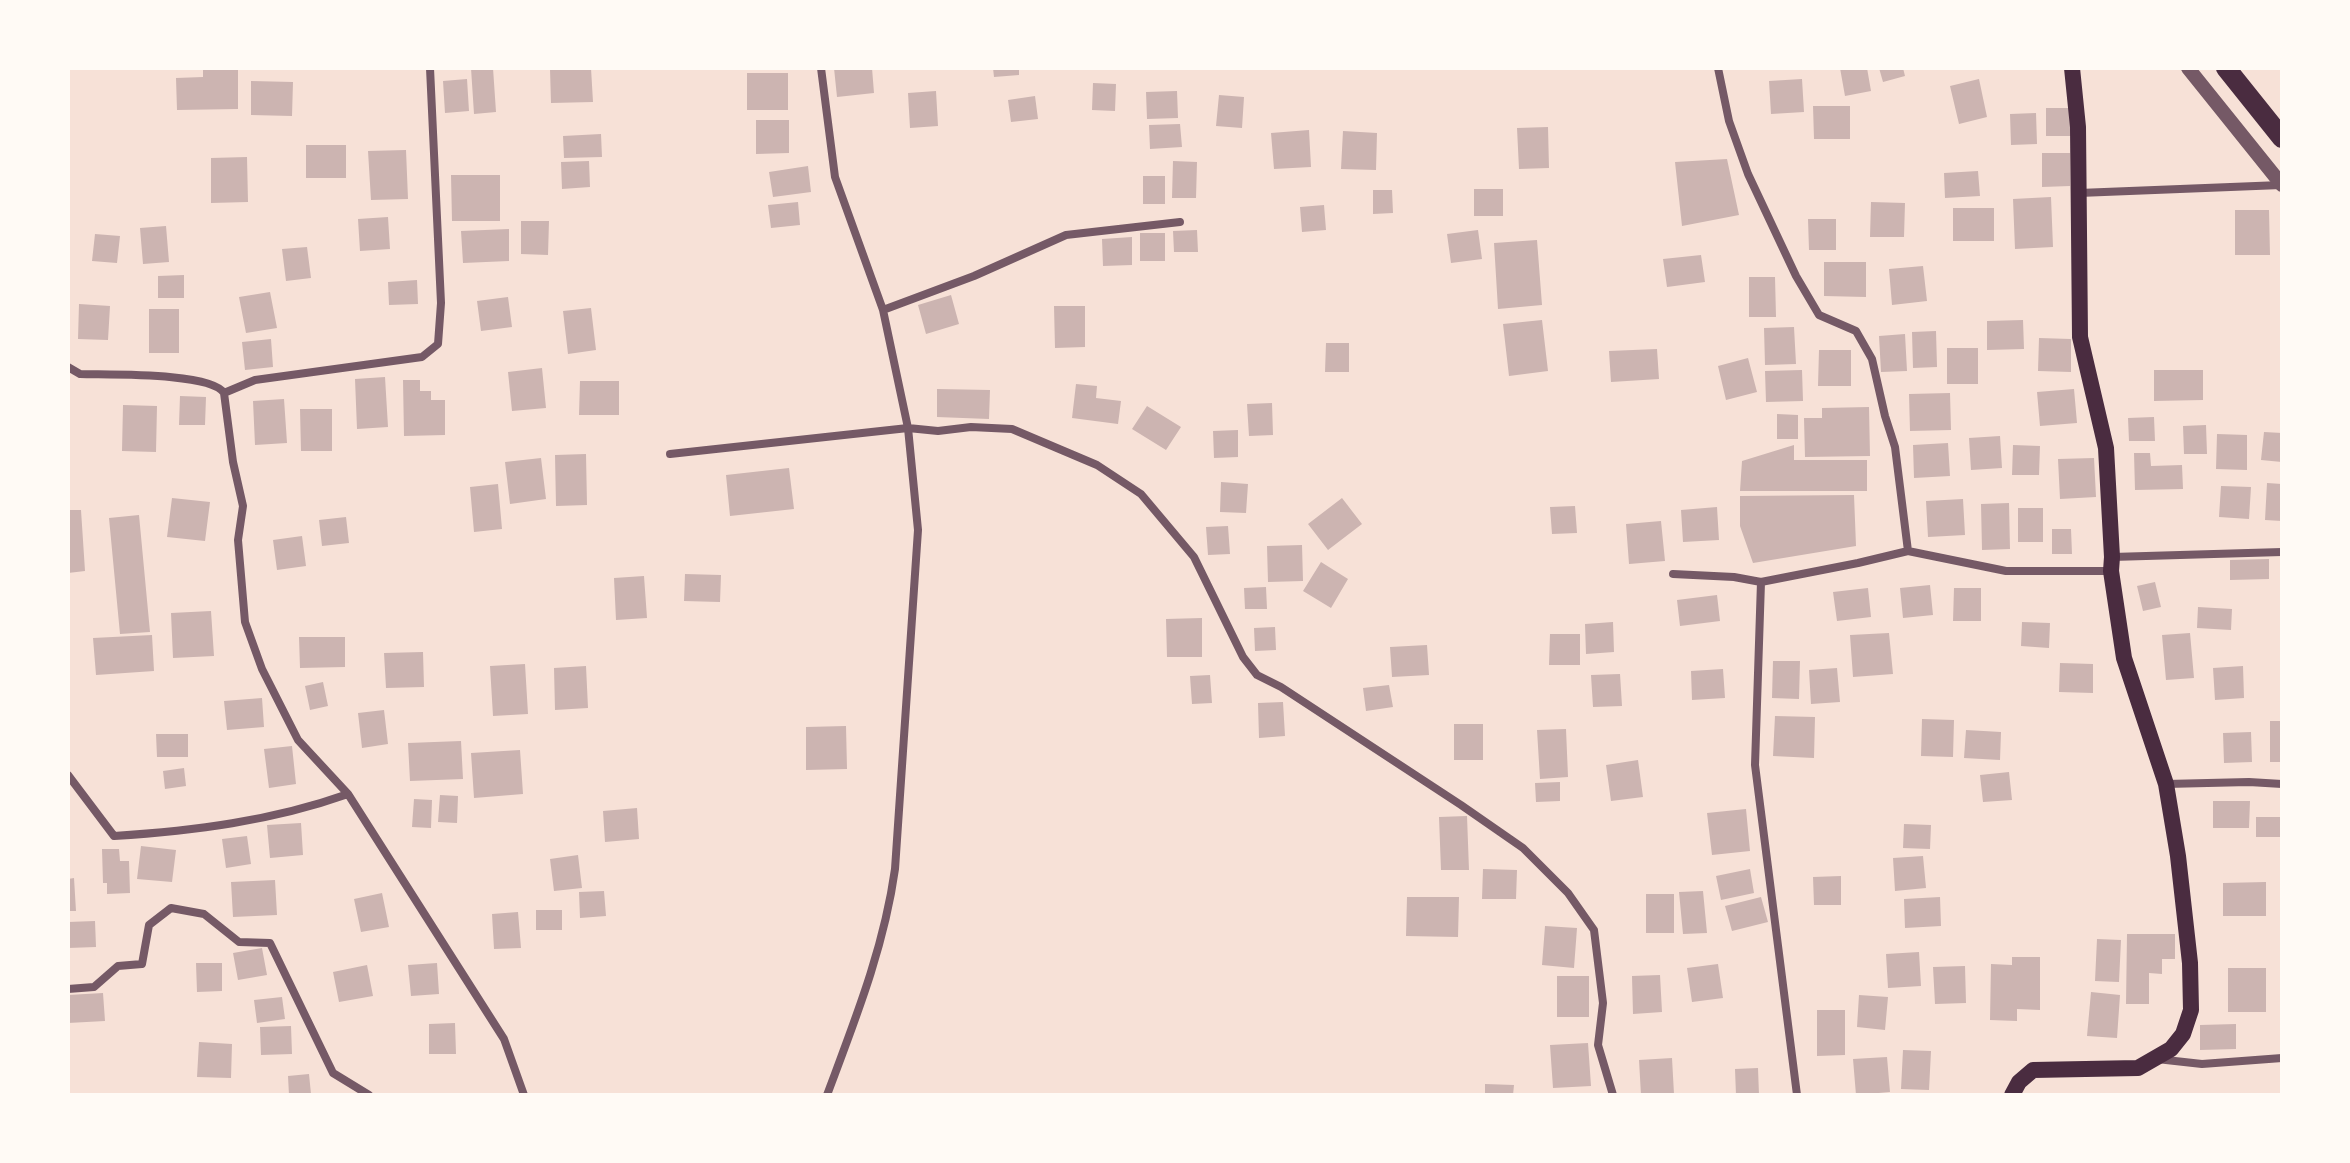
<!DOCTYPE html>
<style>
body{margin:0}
#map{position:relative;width:2350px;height:1163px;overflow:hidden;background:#f7e1d7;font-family:"Source Sans 3",sans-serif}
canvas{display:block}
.frame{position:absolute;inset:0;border:70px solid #fffaf5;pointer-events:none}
</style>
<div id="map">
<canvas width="2350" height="1163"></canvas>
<div class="frame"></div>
</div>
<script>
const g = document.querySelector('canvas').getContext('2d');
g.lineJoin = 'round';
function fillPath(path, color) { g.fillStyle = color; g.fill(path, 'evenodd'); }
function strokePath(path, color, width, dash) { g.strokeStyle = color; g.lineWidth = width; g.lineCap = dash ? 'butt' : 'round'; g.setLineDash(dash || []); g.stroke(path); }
const building = new Path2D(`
 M203,68H238V109L177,110L176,78L203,77Z
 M471,68H493L496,112L474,114Z
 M591,68L593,102L551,103L550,69Z
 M834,68H872L874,93L837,97Z
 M993,68H1019V75L994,77Z
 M1840,68H1867L1871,91L1845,96Z
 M1879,68H1903L1905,76L1883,82Z
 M747,73H788V110H747Z
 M467,79L469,111L445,113L443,81Z
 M1802,79L1804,112L1771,114L1769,81Z
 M1979,79L1987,117L1959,124L1950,86Z
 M251,81L293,82L292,116L251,115Z
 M1093,83L1116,84L1115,111L1092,110Z
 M936,91L938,126L910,128L908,93Z
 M1177,91L1178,118L1147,119L1146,92Z
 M1219,95L1244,97L1242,128L1216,126Z
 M1035,96L1038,119L1011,122L1008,100Z
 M1813,106H1850V139H1814Z
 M2046,108H2070L2071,136H2046Z
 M2036,113L2037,144L2011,145L2010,114Z
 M756,120H789V153L756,154Z
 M1180,124L1182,147L1150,149L1149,125Z
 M1548,127L1549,168L1519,169L1517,128Z
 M1309,130L1311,167L1274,169L1271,133Z
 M1343,131L1377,133L1376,170L1341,169Z
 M601,134L602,157L564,158L563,136Z
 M306,145H346V178H306Z
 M406,150L408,199L371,200L368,151Z
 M2042,153H2070V186L2042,187Z
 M247,157L248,202L211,203V158Z
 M1727,159L1739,215L1682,226L1675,162Z
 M589,161L590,187L562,189L561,162Z
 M1173,161L1197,162L1196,198H1172Z
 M808,166L811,192L773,197L769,172Z
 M1978,171L1980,196L1945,198L1944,173Z
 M451,175H500V221H452Z
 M1143,176H1165V204H1143Z
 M1474,189H1503V216H1474Z
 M1373,190H1392L1393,213L1373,214Z
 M2051,197L2053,247L2015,249L2013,199Z
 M798,202L800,225L771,228L768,205Z
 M1871,202L1905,203L1904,237H1870Z
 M1324,205L1326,230L1302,232L1300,207Z
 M1953,208H1994V241H1953Z
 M2235,210H2269L2270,255H2235Z
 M388,217L390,249L360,251L358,219Z
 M1808,219H1836V250H1809Z
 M521,221H549L548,255L521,254Z
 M166,226L169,262L143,264L140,228Z
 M509,229V261L463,263L461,231Z
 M1197,230L1198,252H1174L1173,231Z
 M1478,230L1482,259L1451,263L1447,234Z
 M1140,233H1165V261H1140Z
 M95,234L120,236L117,263L92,261Z
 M1132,237V265L1103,266L1102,239Z
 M1537,240L1542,305L1498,309L1494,243Z
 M307,247L311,278L286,281L282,249Z
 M1701,255L1705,282L1667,287L1663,259Z
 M1824,262H1866V297L1824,296Z
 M1923,266L1927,301L1892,305L1889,269Z
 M184,275V298H158V276Z
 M1749,277H1775L1776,317H1749Z
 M417,280L418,304L389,305L388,282Z
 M270,292L277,328L246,333L239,297Z
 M951,295L959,324L926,334L918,305Z
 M508,297L512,327L481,331L477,301Z
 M79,304L110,306L108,340L78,339Z
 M1054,306H1085V347L1055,348Z
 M591,308L596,350L568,354L563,311Z
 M149,309H179V353H149Z
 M1542,320L1548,371L1509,376L1503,324Z
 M2023,320L2024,349L1987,350V321Z
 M1794,327L1796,364L1765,365L1764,328Z
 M1936,331L1937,367L1913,368L1912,332Z
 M1905,334L1907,371L1881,372L1879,336Z
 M2039,338L2071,339V372L2038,371Z
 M271,339L273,367L245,370L242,342Z
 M1326,343H1349V372H1325Z
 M1947,348H1978V384H1947Z
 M1657,349L1659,379L1611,382L1609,351Z
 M1819,350H1851V386H1818Z
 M1748,358L1757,392L1726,400L1718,366Z
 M542,368L546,408L512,411L508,372Z
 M1802,370L1803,401L1766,402L1765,371Z
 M2154,370H2203V400L2154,401Z
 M385,377L388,427L357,429L355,379Z
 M403,380H420V391H431V400H445V435L404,436Z
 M580,381H619V415H579Z
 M1076,384L1097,386L1096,398L1121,401L1118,424L1072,418Z
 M937,389L990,390L989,419L937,417Z
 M2074,389L2077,423L2040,426L2037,392Z
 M1950,393L1951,430L1910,431L1909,394Z
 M180,396L206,397L205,425H179Z
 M284,399L287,443L255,445L253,401Z
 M1272,403L1273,435L1249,436L1247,404Z
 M123,405L157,406L156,452L122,451Z
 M1147,406L1181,427L1166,450L1132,429Z
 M1869,407L1870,456L1805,457L1804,418H1822V408Z
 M300,409H332V451H301Z
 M1777,414L1798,415V439H1777Z
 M2154,417L2155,441H2129L2128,418Z
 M2206,425L2207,454H2184L2183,426Z
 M1238,430V457L1214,458L1213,431Z
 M2264,432L2282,433V462L2261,460Z
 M2217,434L2247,435V470L2216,469Z
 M2000,436L2002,468L1971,470L1969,438Z
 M1948,443L1950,476L1914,478L1913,445Z
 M1794,445V460H1867V491H1740L1742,461Z
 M2013,445L2040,446L2039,475H2012Z
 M2134,453H2150L2151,466L2182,465L2183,489L2135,490Z
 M586,454L587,505L556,506L555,455Z
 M541,458L546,499L510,504L505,462Z
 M2094,458L2096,497L2060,499L2058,459Z
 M789,468L794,509L730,516L726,475Z
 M1221,482L1248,484L1246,513L1220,512Z
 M2267,483L2282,484V521L2265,520Z
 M498,484L502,529L474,532L470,487Z
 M2221,486L2251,487L2249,519L2219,517Z
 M1854,495L1856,546L1753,563L1740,526V496Z
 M172,498L210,502L205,541L167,537Z
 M1342,498L1362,524L1328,550L1308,524Z
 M1963,499L1965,535L1928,537L1926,501Z
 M2009,503L2010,549L1982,550L1981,504Z
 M1575,506L1577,533L1552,534L1550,507Z
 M1717,507L1719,540L1683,542L1681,510Z
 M2018,508H2043V542H2018Z
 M68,510H81L85,571L68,573Z
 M139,515L150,632L120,634L109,518Z
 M346,517L349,543L322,546L319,520Z
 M1661,521L1665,561L1629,564L1626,524Z
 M1228,526L1230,554L1208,555L1206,527Z
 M2052,529H2071L2072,554H2052Z
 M302,536L306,566L277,570L273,540Z
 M1302,545L1303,581L1268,582L1267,546Z
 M2269,559V579L2230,580V560Z
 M1321,562L1348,579L1331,608L1303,591Z
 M685,574L721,575L720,602L684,601Z
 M644,576L647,618L616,620L614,578Z
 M2155,582L2161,607L2143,611L2137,586Z
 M1930,585L1933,615L1903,618L1900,588Z
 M1266,587L1267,609H1245L1244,588Z
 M1868,588L1871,617L1837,621L1833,592Z
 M1954,588H1981V621H1953Z
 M1717,595L1720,621L1680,626L1677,600Z
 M2198,607L2232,609L2231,630L2197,628Z
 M211,611L214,656L173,658L171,613Z
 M1202,618V657H1167L1166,619Z
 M1613,622L1614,652L1586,654L1585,624Z
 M2022,622L2050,623L2049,648L2021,646Z
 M1275,627L1276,650L1255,651L1254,628Z
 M1889,633L1893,674L1853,677L1850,635Z
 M2190,633L2194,678L2166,680L2162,635Z
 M1550,634H1580V665H1549Z
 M152,635L154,671L96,675L93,638Z
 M299,637H345V667L300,668Z
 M1427,645L1429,675L1392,677L1390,647Z
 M423,652L424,687L386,688L384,653Z
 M1773,661H1800L1799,699L1772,698Z
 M2060,663L2093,664V693L2059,692Z
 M525,664L528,714L493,716L490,666Z
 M586,666L588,708L555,710L554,668Z
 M2243,666L2244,698L2215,700L2213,668Z
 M1837,668L1840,702L1811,704L1809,670Z
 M1723,669L1725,698L1692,700L1691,671Z
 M1620,674L1622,706L1593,707L1591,675Z
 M1210,675L1212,703L1192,704L1190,676Z
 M323,682L328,706L310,710L305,686Z
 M1389,685L1393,707L1366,711L1363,688Z
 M262,698L264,727L227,730L224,701Z
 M1283,702L1285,736L1259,738L1258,703Z
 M384,710L388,744L362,748L358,713Z
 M1775,716L1815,717L1814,758L1773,756Z
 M1922,719L1954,720L1953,757L1921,756Z
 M2270,721H2282V762H2270Z
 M1454,724H1483V760H1454Z
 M846,726L847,769L806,770V727Z
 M1566,729L1568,777L1540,779L1537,730Z
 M1966,730L2001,732L2000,760L1964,758Z
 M2251,732L2252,762L2224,763L2223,733Z
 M156,734H188V757H157Z
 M461,741L463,779L410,781L408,743Z
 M292,746L296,784L269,788L264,749Z
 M520,750L523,794L474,798L471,753Z
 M1638,760L1643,797L1611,801L1606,765Z
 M184,768L186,786L165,789L163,771Z
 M2009,772L2012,800L1983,802L1980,775Z
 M1560,782V801L1536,802L1535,783Z
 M440,795L458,796L457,823L438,822Z
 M414,799L432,800L431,828L412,827Z
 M2213,801H2250L2249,828H2213Z
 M637,808L639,839L605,842L603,811Z
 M1746,809L1750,851L1712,855L1707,813Z
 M1467,816L1469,870H1441L1439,817Z
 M2256,817H2281V837H2256Z
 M301,823L303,855L270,858L267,825Z
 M1904,824L1931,825L1930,849L1903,848Z
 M247,836L251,864L226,868L222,839Z
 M141,846L176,850L172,882L137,879Z
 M102,849H119L120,861H129L130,893L107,894V883H103Z
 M578,855L582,888L554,891L550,859Z
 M1923,856L1926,888L1895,891L1893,858Z
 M1483,869L1517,870L1516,899H1482Z
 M1750,869L1754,893L1721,900L1716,876Z
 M1841,876V905H1814L1813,877Z
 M74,878L76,911H68V879Z
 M275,880L277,915L233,917L231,882Z
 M2266,882V916H2223V883Z
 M604,891L606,916L580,918L579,892Z
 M1703,891L1707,933L1683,934L1679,892Z
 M382,893L389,927L361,932L354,899Z
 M1646,894H1674V933H1646Z
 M1407,897H1459L1458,937L1406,936Z
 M1761,897L1768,922L1732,931L1725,906Z
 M1940,897L1941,926L1905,928L1904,899Z
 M536,910H562V930H536Z
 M518,912L521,948L494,949L492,914Z
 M95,921L96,947L68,948V922Z
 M1545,926L1577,928L1574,968L1542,965Z
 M2127,934H2175V959H2162V974L2149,973V1004H2126Z
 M2097,939L2121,940L2119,982L2095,981Z
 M262,948L267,975L238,980L233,953Z
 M1919,952L1921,986L1888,988L1886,954Z
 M2012,957H2040V1010L2017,1009V1021L1990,1020L1991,964L2012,965Z
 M196,963H222V991L197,992Z
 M437,963L439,994L411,996L408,965Z
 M1718,964L1723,998L1692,1002L1687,968Z
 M367,965L373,996L339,1002L333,972Z
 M1965,966L1966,1003L1935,1004L1933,967Z
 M2228,968H2266V1012H2228Z
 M1660,975L1662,1012L1633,1014L1632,976Z
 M1557,976H1589V1017H1557Z
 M2091,992L2120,995L2117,1038L2087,1036Z
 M103,993L105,1021L68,1023V995Z
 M1859,995L1888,997L1885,1030L1857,1027Z
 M282,997L285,1019L257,1023L254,1000Z
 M1817,1010H1845V1055L1817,1056Z
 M455,1023L456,1054H429V1024Z
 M2236,1024V1049L2200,1050V1025Z
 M291,1026L292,1054L261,1055L260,1027Z
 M199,1042L232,1044L231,1078L197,1077Z
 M1588,1043L1591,1086L1553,1088L1550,1045Z
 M1903,1050L1931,1051L1929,1090L1901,1089Z
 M1887,1057L1890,1092L1856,1095L1853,1059Z
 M1672,1058L1674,1094L1641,1095L1639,1060Z
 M1758,1068L1759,1095H1736L1735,1069Z
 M309,1074L311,1094L289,1095L288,1076Z
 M1485,1084L1514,1085L1513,1095H1485Z`);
const minor = new Path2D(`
 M821,68L835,177L883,310L908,428L918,530L895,869C884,948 855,1020 827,1095
 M1718,68L1729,121L1748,174L1796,276L1819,315L1856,331L1872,359L1885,416L1895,447L1908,551L2006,571H2111
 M2079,193L2281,185
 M883,310L974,276L1066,235L1180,222
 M68,367L80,374C107,375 211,372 224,393L233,462L243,506L238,540L245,622L262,669L298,740L348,794L504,1039L524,1095
 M224,393L255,380L422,357L438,344L441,303L430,68
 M670,454L908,428L938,431L971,427L1012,429L1097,465L1141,494L1194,557L1243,657L1257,675L1281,687L1461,805L1523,848L1568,893L1594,930L1603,1003L1598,1045L1613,1095
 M2112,557L2282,552
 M1673,574L1734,577L1761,582L1858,563L1908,551
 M1761,582L1755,765L1797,1095
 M68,775L114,836C193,831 272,821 348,794
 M2166,784L2249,782L2282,784
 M68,989L94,987L118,966L142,964L149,925L171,908L204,914L239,942L270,943L333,1073L369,1095
 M2157,1059L2202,1064L2282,1058`);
const tertiary = new Path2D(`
 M2188,68L2282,185`);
const secondary = new Path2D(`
 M2012,1095L2019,1082L2033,1070L2138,1068L2171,1049L2183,1034L2191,1010L2190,963L2178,856L2166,784L2124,658L2111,571L2112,557L2106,448L2080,337L2078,127L2072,68`);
const trunk = new Path2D(`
 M2226,68L2282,138`);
fillPath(building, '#ccb4b1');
strokePath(minor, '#755966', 8);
strokePath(tertiary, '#755966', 14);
strokePath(secondary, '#4a2c40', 16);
strokePath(trunk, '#4a2c40', 20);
</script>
